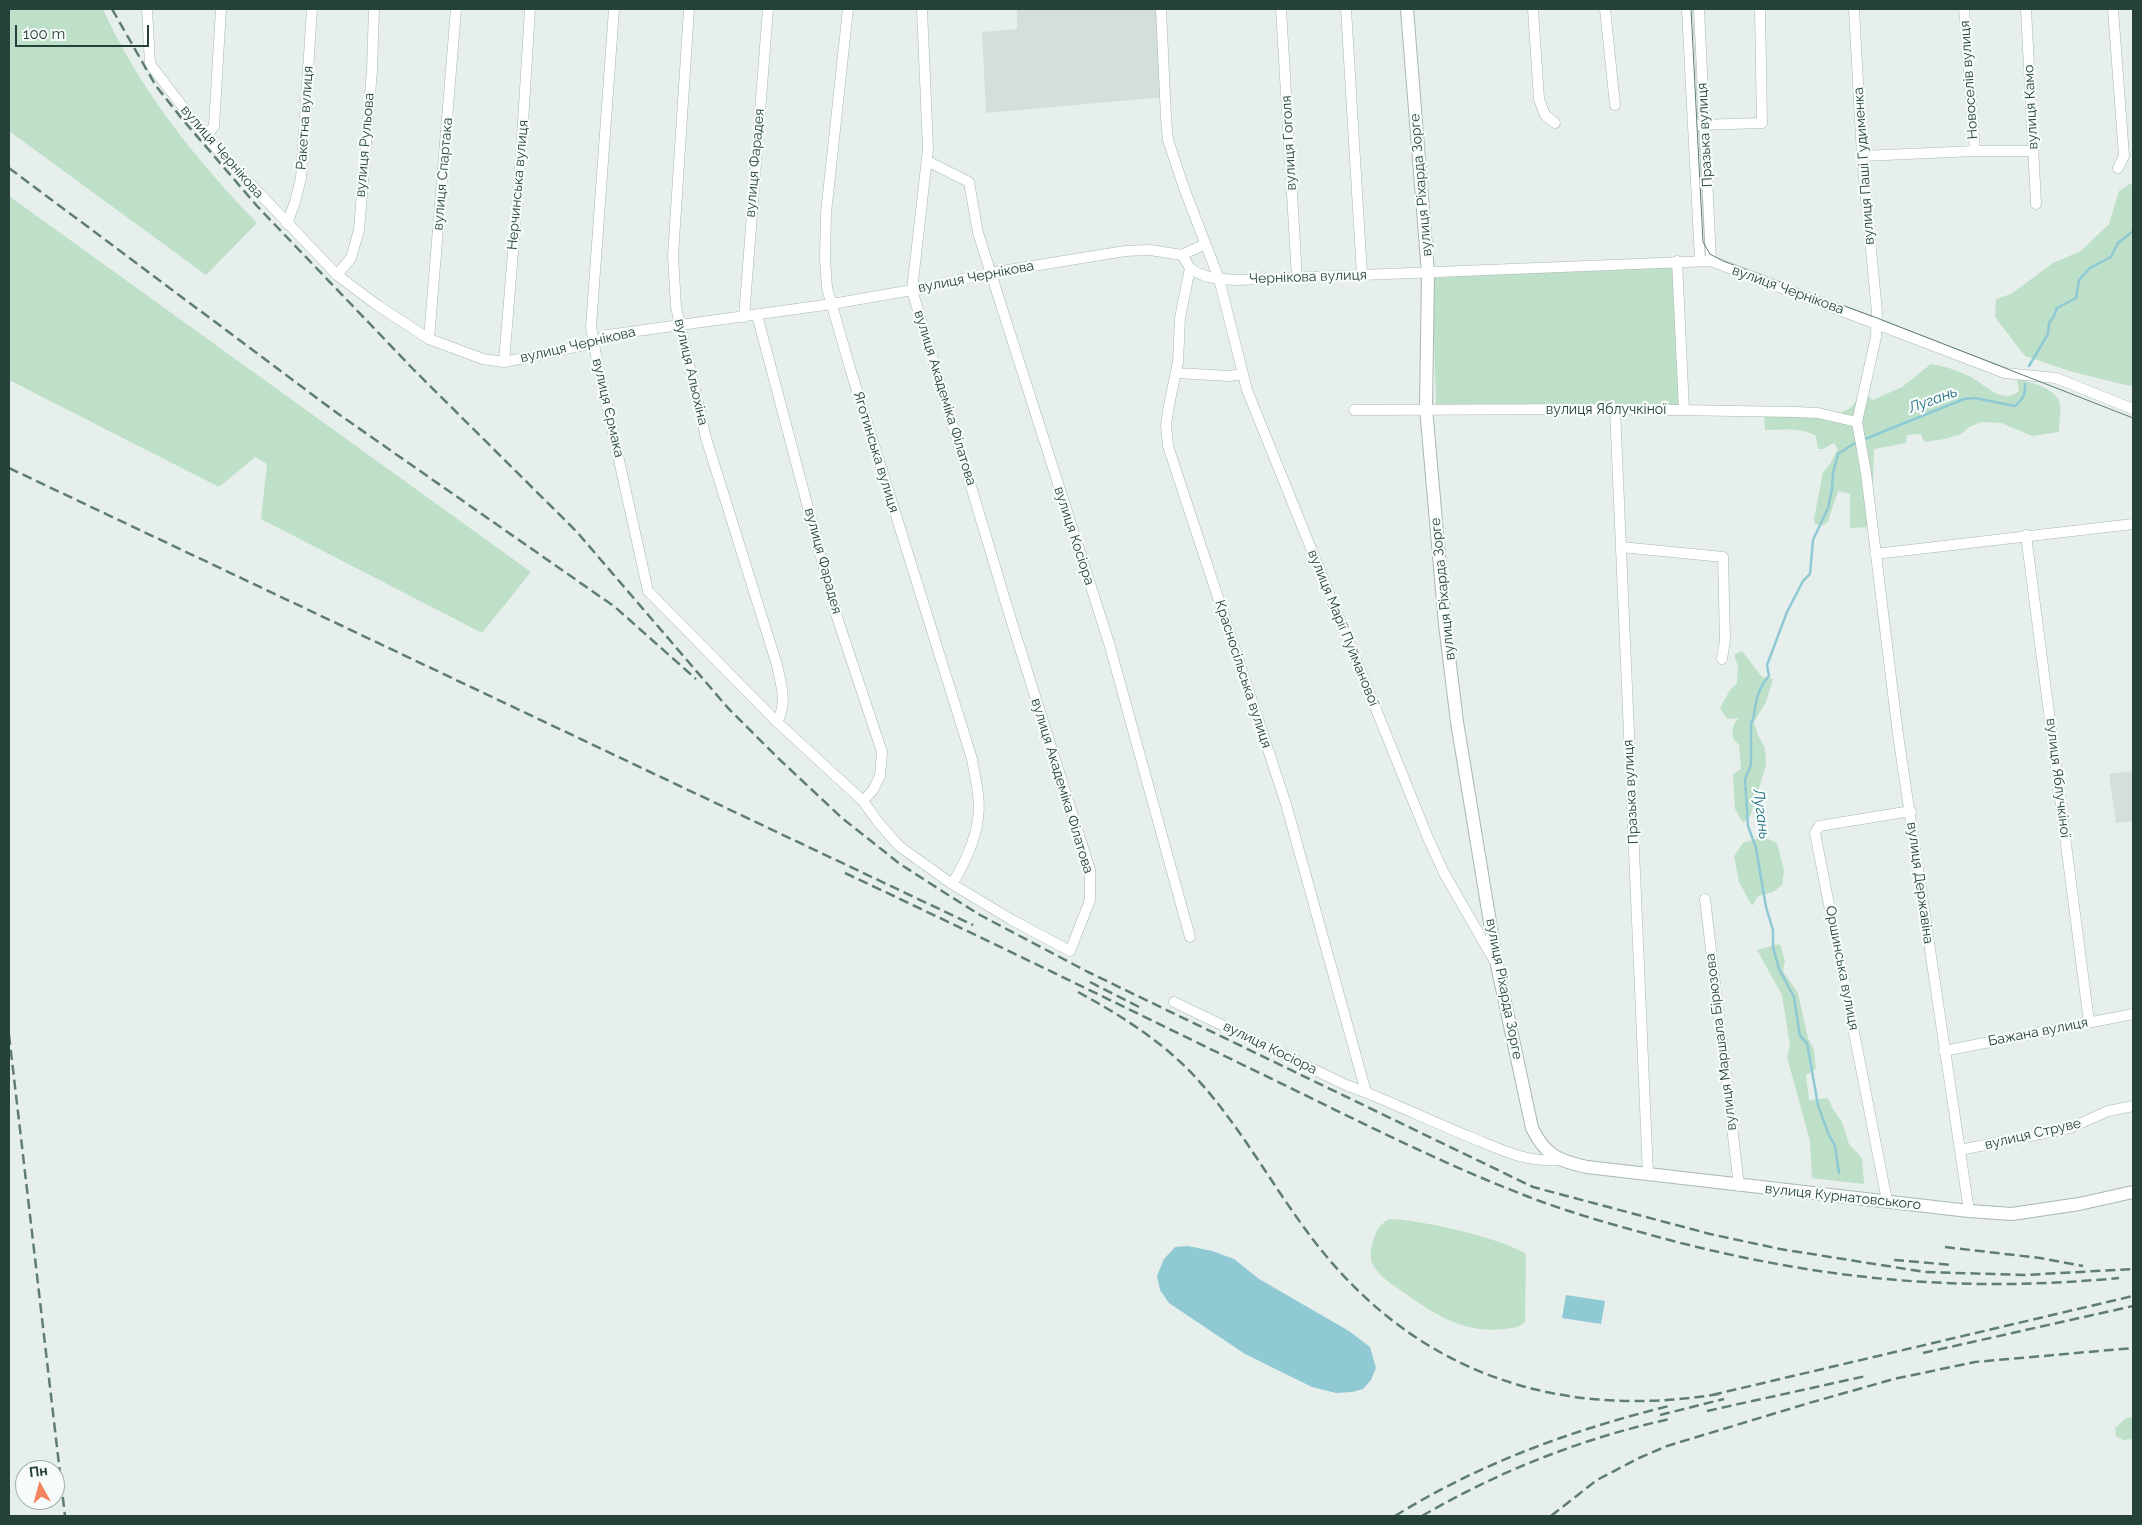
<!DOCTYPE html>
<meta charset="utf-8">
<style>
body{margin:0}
#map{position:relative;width:2142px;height:1525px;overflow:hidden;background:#e6efeb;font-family:Raleway,sans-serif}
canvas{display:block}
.frame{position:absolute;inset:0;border:10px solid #24423a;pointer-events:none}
.north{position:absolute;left:15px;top:1460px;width:50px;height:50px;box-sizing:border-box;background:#f7fbf9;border:1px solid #a3b1ad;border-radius:50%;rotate:353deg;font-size:14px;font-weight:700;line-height:20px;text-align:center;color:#24423a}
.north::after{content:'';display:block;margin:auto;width:18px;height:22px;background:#f4845f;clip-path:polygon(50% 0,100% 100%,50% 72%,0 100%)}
.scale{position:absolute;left:15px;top:25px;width:134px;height:22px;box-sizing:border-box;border:2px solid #24423a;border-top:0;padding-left:6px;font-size:15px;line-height:18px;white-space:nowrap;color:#24423a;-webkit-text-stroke:4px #f7fbf9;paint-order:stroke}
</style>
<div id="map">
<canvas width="2142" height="1525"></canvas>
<div class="frame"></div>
<div class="north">Пн</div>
<div class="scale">100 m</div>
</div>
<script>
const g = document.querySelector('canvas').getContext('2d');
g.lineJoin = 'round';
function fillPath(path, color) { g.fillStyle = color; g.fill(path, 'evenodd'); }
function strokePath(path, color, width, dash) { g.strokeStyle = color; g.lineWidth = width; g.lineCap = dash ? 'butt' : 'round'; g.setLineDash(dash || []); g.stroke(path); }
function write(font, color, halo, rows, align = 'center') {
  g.font = font + ' Raleway,sans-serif'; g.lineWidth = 4.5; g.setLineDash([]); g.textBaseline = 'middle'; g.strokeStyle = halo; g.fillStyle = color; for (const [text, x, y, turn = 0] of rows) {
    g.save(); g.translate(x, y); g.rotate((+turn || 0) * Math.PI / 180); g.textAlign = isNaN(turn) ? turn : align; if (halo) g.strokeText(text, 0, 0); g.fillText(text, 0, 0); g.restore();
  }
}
const built = new Path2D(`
 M1017,9H1156L1164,97L986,113L982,32L1017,29Z
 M2133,771V821L2116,823L2109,774Z`);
const green = new Path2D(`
 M9,9H103C139,89 196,160 257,223L206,275L9,131Z
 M2133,182V384L2130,386L2073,372L2025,356L1995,317L1996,299L2011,294L2053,263L2081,251L2109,224L2119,191Z
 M9,196L531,572L482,633L261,519L267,464L255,457L219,487L9,380Z
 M1675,265L1680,405L1436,404L1432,278Z
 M1931,364C1944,366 1957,370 1969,376C1984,383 2002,406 2019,391L2017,379C2030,382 2058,389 2060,404C2061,413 2059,423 2059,432L2032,436L2001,423L1981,422L1969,427L1961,434L1945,439L1924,442L1921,434L1907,435L1906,443L1874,449L1873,481L1868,485L1871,527L1850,528V494L1838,491L1828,521L1824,525L1815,524L1814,519L1823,472L1830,464L1838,449L1834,443L1823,449H1818L1816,436C1802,427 1782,430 1765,430L1764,414C1788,415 1830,422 1850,408C1854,405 1857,399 1859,395H1867L1873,400L1902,387Z
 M1742,651L1762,677L1773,679L1766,702L1754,722L1758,735L1765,748L1766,765L1751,814L1743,823L1735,809L1733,774L1741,769L1739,745L1733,739C1732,730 1732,724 1739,718L1727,719L1720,708L1730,690L1737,683L1738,666L1734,655Z
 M1763,837L1777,843L1784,870L1782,885L1773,892L1758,896L1752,906L1739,882L1734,856L1743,843Z
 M1780,944L1785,961L1783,971L1798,993L1808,1038L1814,1050L1816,1069L1806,1075L1809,1100L1828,1098L1833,1109L1842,1122L1849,1144L1862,1158L1864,1184L1812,1178L1810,1141L1787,1057L1790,1046L1782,995L1757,950Z
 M1389,1219C1417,1219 1502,1238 1526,1254L1525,1322C1519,1328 1512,1328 1504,1329C1466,1334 1435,1315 1406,1294C1393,1285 1379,1277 1372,1263C1368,1254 1374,1234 1380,1226C1382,1224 1386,1221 1389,1219Z
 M2133,1417V1439L2123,1440L2116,1436L2115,1428L2126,1418Z`);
const water = new Path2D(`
 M1188,1246L1212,1251L1234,1259L1259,1279L1349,1331L1370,1347L1376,1368L1371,1380L1363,1389L1352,1392L1336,1393L1312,1387L1245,1354L1169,1303L1160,1290L1157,1276L1164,1259L1175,1247Z
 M1566,1295L1605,1301L1601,1324L1562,1318Z`);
const stream = new Path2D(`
 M2029,366L2048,334L2049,323L2054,316L2057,308L2076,298L2079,280L2090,268L2111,257L2118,243L2133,231
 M1865,439L1964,399L1975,398L2015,406C2023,399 2026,394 2025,384
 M1839,1173L1835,1146L1828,1133L1818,1105L1807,1043L1800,1036L1794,997L1779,969L1773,947V930L1766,907L1756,848L1748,826L1745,779L1751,765V723C1755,717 1754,713 1755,707C1757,696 1761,684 1769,676L1767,665L1787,612L1803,581L1810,574L1813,540L1828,508L1832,489L1833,473L1838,454L1855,443`);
const minor = new Path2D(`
 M147,9L150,64L206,137L337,275L377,305L429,339L483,359L504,362L519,359L593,343L608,335L832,304L912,290L990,273L1125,251L1150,250L1182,255L1205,244
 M614,9L591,327L597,361L648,591L777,722L863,801L878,822L899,846L952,884L1012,920L1070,951L1090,900V870L1012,623L912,290L928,149L922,9
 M689,9L673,256L676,307L706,438L777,665C781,686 788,702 777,722
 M848,9L826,213L825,259L827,288L850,368L972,759C975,778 981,799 978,818C976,839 963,867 952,884
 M1161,9L1166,118L1168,140L1184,188L1219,279L1247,390L1428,838L1444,873L1494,960
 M1281,9L1297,278
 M1346,9L1362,275
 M1533,9L1539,99L1545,115L1555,123
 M1605,9L1615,105
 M1687,9L1700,260
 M1699,9L1711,261
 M1854,9L1862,156L1877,312L1876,337L1857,422L1866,473L1898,735L1969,1211
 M1964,9L1975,151
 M2026,9L2036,204
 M2113,9L2124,156L2118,168
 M1699,125L1762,123L1760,9
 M206,137L214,126L221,9
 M1862,156L1975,151H2033
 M927,161L969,182L978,233L1109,643L1190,937
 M287,224L295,202L301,178L312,9
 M1182,255L1190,268L1180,318L1178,362L1169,405L1166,425L1168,446L1286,804L1366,1092
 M1677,261L1684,410
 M1190,268C1204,279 1220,279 1237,280L1711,261L2005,373L2056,378L2133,409
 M337,275L351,258L359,230L372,70L374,9
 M757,315L837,617L882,752L880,776L873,790L863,801
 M744,317L768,9
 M429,339L456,9
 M504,362L521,155L530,9
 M1176,373L1229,376L1242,374
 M1615,409L1648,1175
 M1354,410L1615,409L1796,412L1818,413L1857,422
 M2026,535L2089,1022
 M1621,547L1723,557L1725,640L1722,659
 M1875,554L2133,524
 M1705,899L1739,1186
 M1174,1002L1346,1085C1388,1100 1428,1120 1470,1137C1502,1150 1526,1163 1562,1160
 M1944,1051L2133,1014
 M1960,1150L2070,1128L2108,1111L2133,1106
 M1887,1201L1815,833L1819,826L1911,811`);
const tertiary = new Path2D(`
 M1407,9L1428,273L1426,408L1445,624L1457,722L1497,965L1532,1128C1545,1155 1558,1161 1587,1167L1969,1211L2012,1214L2079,1204L2133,1192`);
const tram = new Path2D(`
 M1691,9L1703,242L1710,254L1723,261L1877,318L2133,418`);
const rail = new Path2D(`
 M112,9L156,86L183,120L257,206L414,370L577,532L728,708L778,758L842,818L900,864L942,891L980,915L1088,972L1533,1187L1710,1234L1780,1249L1925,1272L2025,1275L2133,1269
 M9,168L337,413L615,607L696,679
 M9,468L973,925
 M845,873C977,935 1108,999 1239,1063C1335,1109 1430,1159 1529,1197C1576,1215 1625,1228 1673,1241C1825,1280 1962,1293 2119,1278
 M1090,982L1139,1007
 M1078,992C1122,1016 1165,1043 1198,1080C1247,1134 1280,1201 1327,1257C1428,1378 1566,1419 1719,1394
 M9,1035L65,1516
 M1945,1247L2040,1258L2083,1266
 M1894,1260L1953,1265
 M1923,1353L2133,1306
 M1712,1395L2133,1296
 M1707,1411L1866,1376
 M1660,1415L1724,1399
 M1395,1516C1480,1463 1572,1430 1669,1406
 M1422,1516C1499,1471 1583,1438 1670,1419
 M1551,1516L1597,1480L1639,1458L1667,1446L1809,1403L1894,1379L1975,1362L2133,1348`);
const streetNames = [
 ["Новоселів вулиця",1969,80,-94],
 ["вулиця Камо",2031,107,-93],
 ["Ракетна вулиця",305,118,-86],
 ["Празька вулиця",1705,135,-93],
 ["вулиця Гоголя",1289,143,-93],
 ["вулиця Рульова",365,145,-85],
 ["вулиця Чернікова",222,152,49],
 ["вулиця Фарадея",755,163,-85],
 ["вулиця Паші Гудименка",1864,166,-94],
 ["вулиця Спартака",443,174,-85],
 ["Нерчинська вулиця",518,185,-85],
 ["вулиця Ріхарда Зорге",1421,185,-95],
 ["вулиця Чернікова",976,277,-11],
 ["Чернікова вулиця",1308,277,-2],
 ["вулиця Чернікова",1788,290,20],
 ["вулиця Чернікова",578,345,-13],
 ["вулиця Альохіна",691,372,77],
 ["вулиця Академіка Філатова",945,398,73],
 ["вулиця Єрмака",608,408,77],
 ["вулиця Яблучкіної",1606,410],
 ["Яготинська вулиця",876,452,73],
 ["вулиця Косіора",1074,536,72],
 ["вулиця Фарадея",823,561,75],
 ["вулиця Ріхарда Зорге",1443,589,-96],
 ["вулиця Марії Пуйманової",1343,628,68],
 ["Красносільська вулиця",1243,674,72],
 ["вулиця Яблучкіної",2058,778,83],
 ["вулиця Академіка Філатова",1062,786,73],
 ["Празька вулиця",1631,792,-93],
 ["вулиця Державіна",1920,883,82],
 ["Оршинська вулиця",1842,968,79],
 ["вулиця Ріхарда Зорге",1504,989,79],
 ["Бажана вулиця",2038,1032,-11],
 ["вулиця Маршала Бірюзова",1721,1042,-97],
 ["вулиця Косіора",1270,1048,26],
 ["вулиця Струве",2033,1134,-13],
 ["вулиця Курнатовського",1843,1197,6]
];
const waterNames = [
 ["Лугань",1933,400,-20],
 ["Лугань",1761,814,83]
];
fillPath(built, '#d4dfda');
fillPath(green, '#bfe0c8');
fillPath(water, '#8ec9d4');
strokePath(stream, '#8ec9d4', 2.5);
strokePath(minor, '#a8b8b2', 11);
strokePath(tertiary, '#a8b8b2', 14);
strokePath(minor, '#fff', 10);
strokePath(tertiary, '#fff', 12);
strokePath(tram, '#5f7d75', 1);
strokePath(rail, '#5f7d75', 2.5, [10, 5]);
write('14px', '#24423a', '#f7fbf9', streetNames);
write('italic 15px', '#1c6f80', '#f7fbf9', waterNames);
</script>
